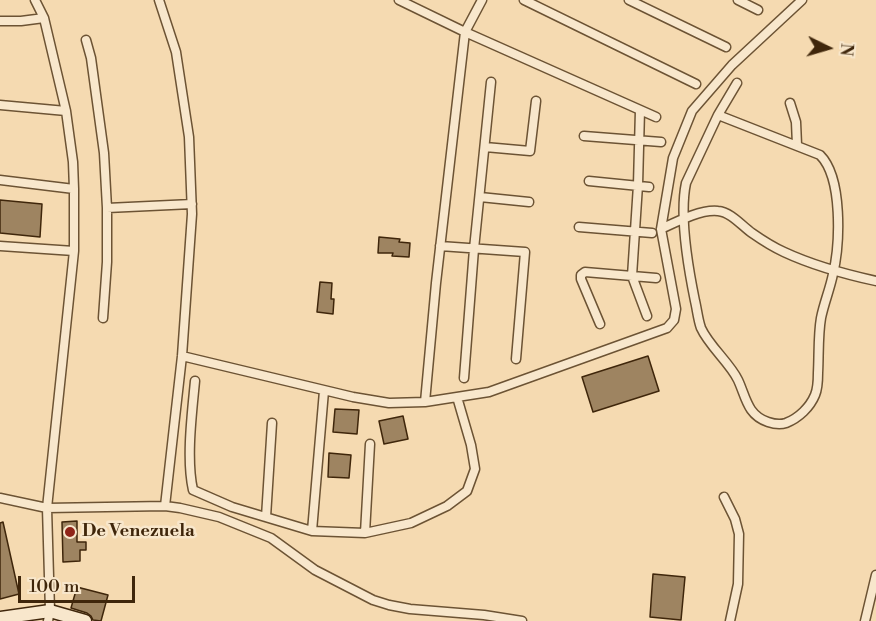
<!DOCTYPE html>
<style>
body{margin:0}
#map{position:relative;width:876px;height:621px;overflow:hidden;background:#f5dab1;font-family:"Libre Bodoni",serif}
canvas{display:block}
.north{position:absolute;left:798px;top:18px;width:60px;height:60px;-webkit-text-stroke:4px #f8e7cc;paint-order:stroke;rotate:95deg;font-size:16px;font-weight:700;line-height:24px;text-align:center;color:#3f260b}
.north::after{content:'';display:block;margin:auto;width:21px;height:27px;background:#3f260b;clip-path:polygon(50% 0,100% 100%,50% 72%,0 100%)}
.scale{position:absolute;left:18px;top:576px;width:117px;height:27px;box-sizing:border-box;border:3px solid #3f260b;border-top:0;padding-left:8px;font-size:18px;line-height:21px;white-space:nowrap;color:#3f260b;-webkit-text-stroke:4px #f8e7cc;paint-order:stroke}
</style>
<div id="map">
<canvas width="876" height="621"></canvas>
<div class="north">N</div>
<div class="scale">100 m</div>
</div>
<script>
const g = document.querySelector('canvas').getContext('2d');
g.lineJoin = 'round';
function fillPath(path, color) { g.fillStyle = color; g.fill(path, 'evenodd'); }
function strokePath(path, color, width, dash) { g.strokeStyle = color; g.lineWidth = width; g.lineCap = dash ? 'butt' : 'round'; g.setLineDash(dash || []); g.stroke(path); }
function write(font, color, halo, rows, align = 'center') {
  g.font = font + ' "Libre Bodoni",serif'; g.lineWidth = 5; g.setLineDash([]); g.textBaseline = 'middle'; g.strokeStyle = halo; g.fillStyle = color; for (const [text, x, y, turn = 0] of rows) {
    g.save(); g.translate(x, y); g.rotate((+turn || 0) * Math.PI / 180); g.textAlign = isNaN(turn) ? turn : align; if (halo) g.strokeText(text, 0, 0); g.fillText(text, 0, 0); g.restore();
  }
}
const building = new Path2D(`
 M0,200L42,204L40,237L0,233Z
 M379,237L400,239L399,242L410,243L409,257L392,256L393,253H378Z
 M320,282L332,283L331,299H334L333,314L317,312Z
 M648,356L659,391L593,412L582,377Z
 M335,409L359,410L357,434L333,432Z
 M403,416L408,439L384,444L379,421Z
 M329,453L351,455L349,478L328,477Z
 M77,521V542H86V550H80V561L63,562L62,522Z
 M3,522L19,594L0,599V523Z
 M653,574L685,577L681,620L650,617Z
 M77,587L108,595L101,621L93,620L91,616L87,613L71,608Z`);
const street = new Path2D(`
 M35,0L44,18L66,111L73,162L74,189V251L47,508L165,506L180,508L219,517L271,538L315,570L373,600L389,605L410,609L484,615L522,621
 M159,0L176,52L189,137L192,214L182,356L165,506
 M399,0L465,32L656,117
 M524,0L696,84
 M629,0L726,47
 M738,0L758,10
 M0,21H21L44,18
 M86,40L91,58L104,153L107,208L192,204
 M790,103L796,122L797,145
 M0,105L66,111
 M640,110L638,185L632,276L647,316
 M718,115L820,155C843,178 840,244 833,274C830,289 824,303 821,318C818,335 819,355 818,373C818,380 818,388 815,395C810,407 799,418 786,423C780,425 774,424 768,422C747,415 746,397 738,380C730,363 709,346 701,328C698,320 697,309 695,301C688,267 679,216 686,183L718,115L737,83
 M584,136L661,142
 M485,147L530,151L536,101
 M0,180L74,189
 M589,181L649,187
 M480,197L529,202
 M579,227L652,233
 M661,229C676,222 701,209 718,211C731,212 742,226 752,233C762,240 773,247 784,252C814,266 844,274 876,281
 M0,246L74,251
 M440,246L525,252L516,359
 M103,318L107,262V208
 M600,324L581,279V275L585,272L656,278
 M182,356L353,397L389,403L425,402L489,392L667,328L674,320L676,309L661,229L673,158L692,111L732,65L802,0
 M464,378L474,249L491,82
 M195,381C192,413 186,459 193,490L232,507L312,531L365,533L411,523L447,506L467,491L475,469L471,445L457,397
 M425,402L436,283L465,32L482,0
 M724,497L735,519L739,534L738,584L730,621
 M0,498L47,508L50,611L48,621
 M266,517L272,423
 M312,531L324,391
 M365,533L370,444
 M865,621L876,575`);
const secondary = new Path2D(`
 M0,618L50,611L85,621`);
const markers = [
 [70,532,6,"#8f2418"]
];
const poiNames = [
 ["De Venezuela",82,532]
];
fillPath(building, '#9e8461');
strokePath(building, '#3f260b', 1.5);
strokePath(street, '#6c5334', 11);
strokePath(secondary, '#3f260b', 15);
strokePath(street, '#f8e7cc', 8);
strokePath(secondary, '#f8e7cc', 12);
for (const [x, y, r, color] of markers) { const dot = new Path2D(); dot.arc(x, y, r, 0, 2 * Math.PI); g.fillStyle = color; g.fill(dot); strokePath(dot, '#f8e7cc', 2); }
write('bold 18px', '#3f260b', '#f8e7cc', poiNames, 'left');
</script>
